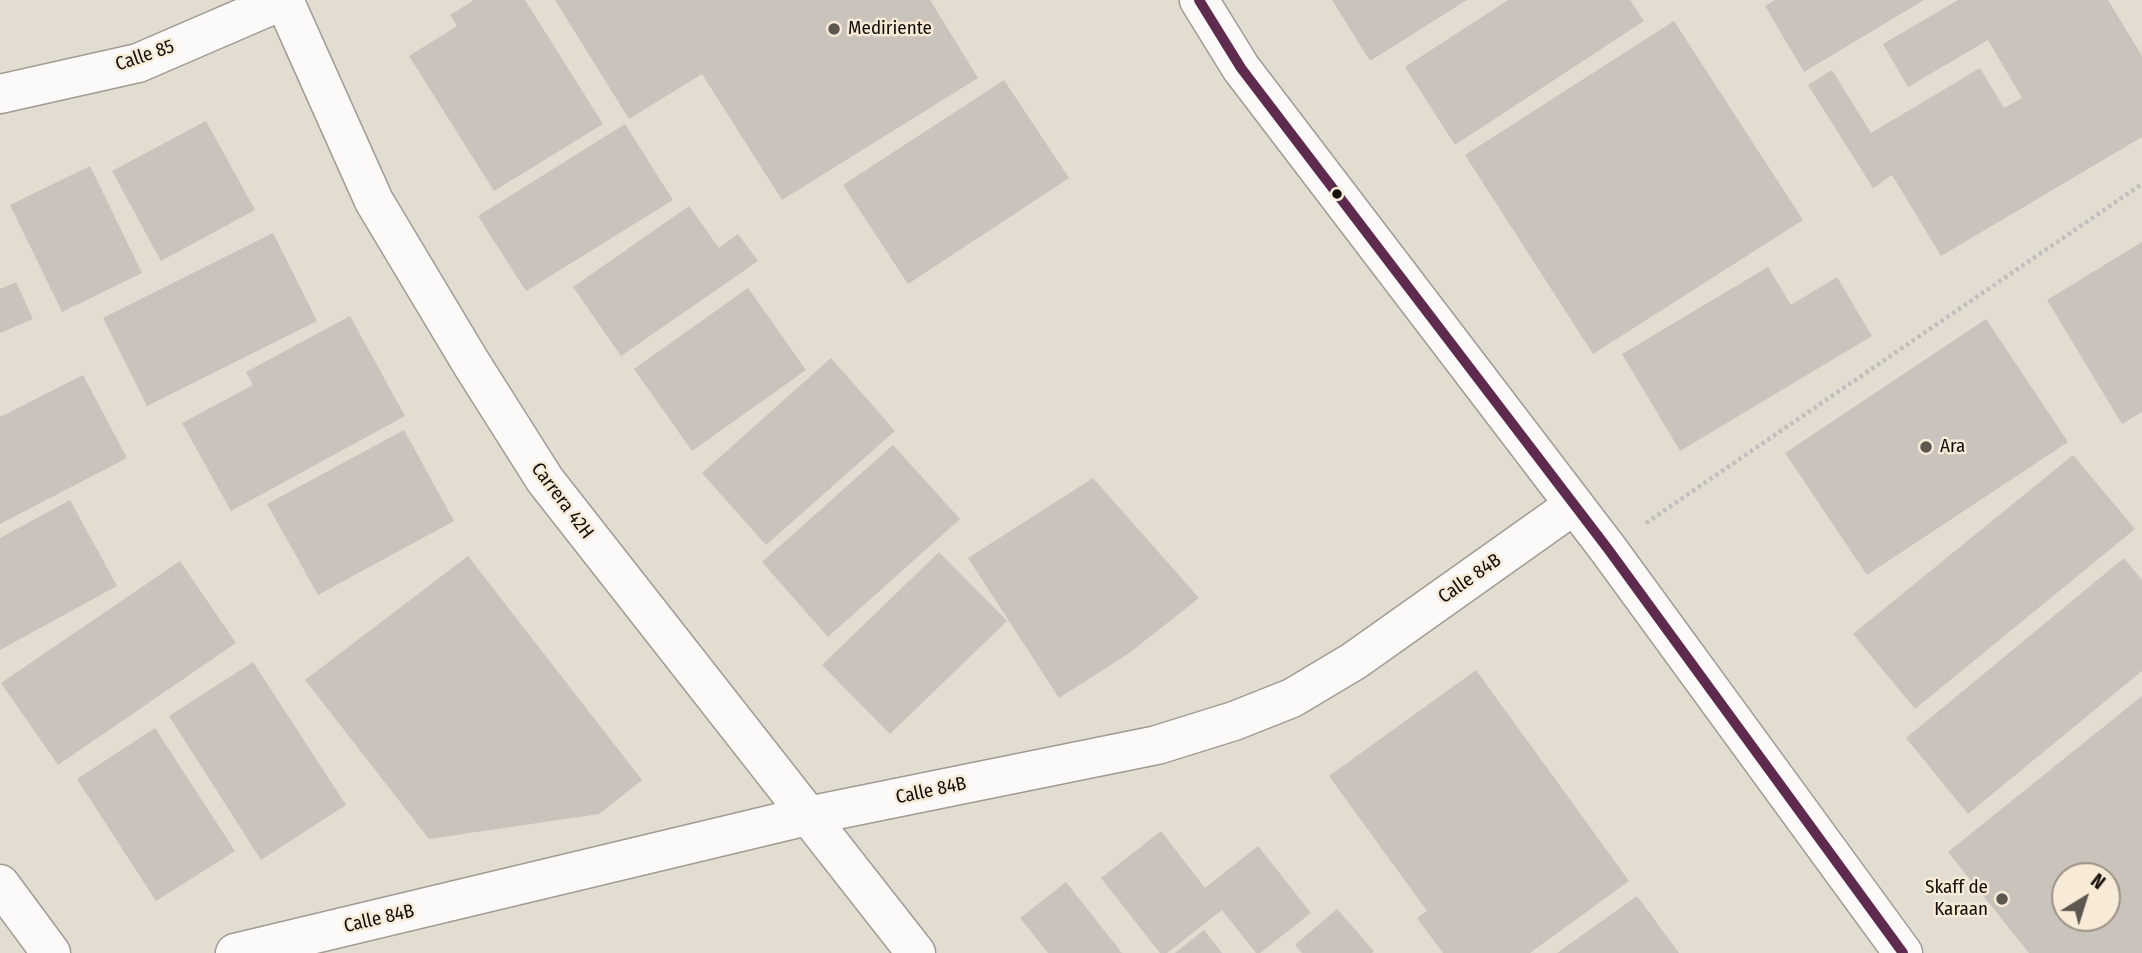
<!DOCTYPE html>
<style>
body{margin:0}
#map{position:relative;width:2142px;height:953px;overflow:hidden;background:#e3dcd1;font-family:"Fira Sans Condensed",sans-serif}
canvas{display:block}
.north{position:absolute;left:2051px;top:862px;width:70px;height:70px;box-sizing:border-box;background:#f7ead7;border:2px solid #9c9285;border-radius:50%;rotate:38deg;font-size:19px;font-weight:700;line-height:28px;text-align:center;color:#140f09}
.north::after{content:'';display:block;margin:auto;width:24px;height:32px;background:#5c574f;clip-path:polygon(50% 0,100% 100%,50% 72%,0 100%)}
</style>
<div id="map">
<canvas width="2142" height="953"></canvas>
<div class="north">N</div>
</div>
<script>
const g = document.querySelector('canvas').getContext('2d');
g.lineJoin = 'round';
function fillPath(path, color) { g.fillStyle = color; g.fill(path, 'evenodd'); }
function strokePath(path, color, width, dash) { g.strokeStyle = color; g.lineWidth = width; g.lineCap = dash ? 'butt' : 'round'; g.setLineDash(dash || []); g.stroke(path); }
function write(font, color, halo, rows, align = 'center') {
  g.font = font + ' "Fira Sans Condensed",sans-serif'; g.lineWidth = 5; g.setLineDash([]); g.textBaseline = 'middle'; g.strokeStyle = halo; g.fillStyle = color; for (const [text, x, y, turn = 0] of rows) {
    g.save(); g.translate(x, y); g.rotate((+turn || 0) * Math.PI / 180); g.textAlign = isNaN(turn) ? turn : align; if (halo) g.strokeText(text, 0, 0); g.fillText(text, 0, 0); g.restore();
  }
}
const building = new Path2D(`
 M474,0H525L603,124L494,191L409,56L457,26L450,15Z
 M555,0H930L978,78L782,200L702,74L629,119Z
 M1332,0H1467L1370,61Z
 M1508,0H1630L1644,21L1455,145L1405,67Z
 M1775,0H1924L1804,72L1765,6Z
 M1958,0H2108L2142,56V137L1941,256L1892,175L1873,188L1808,85L1832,70L1871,133L1980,68L2004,108L2022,98L1988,40L1908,87L1883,44Z
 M1674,21L1803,220L1593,354L1465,155Z
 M1004,80L1069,178L908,284L843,185Z
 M206,121L255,210L161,261L112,171Z
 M625,124L673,200L526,291L478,216Z
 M90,166L142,273L62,312L10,205Z
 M689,206L719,248L738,234L758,261L621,356L573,287Z
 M273,233L317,321L147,406L103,318Z
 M2142,242V412L2122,424L2047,300Z
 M1768,267L1791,305L1837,277L1872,336L1680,451L1622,354Z
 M16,282L33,319L0,333V289Z
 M748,288L806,370L692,451L634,369Z
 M350,316L405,416L231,511L182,423L253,385L246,372Z
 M1986,319L2068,442L1867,575L1785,453Z
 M831,358L895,431L766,545L702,473Z
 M83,375L127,458L0,524V417Z
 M404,430L454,521L318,595L267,504Z
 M893,445L960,519L828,637L762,562Z
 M2073,455L2135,529L1915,709L1853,634Z
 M1093,478L1199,598L1128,654L1059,698L968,558Z
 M70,500L117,586L0,650V538Z
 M939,552L1007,621L890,734L822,665Z
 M468,556L642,780L599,814L429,839L305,680Z
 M2124,558L2142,580V671L1968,814L1906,738Z
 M180,561L236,643L58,765L1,683Z
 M253,662L346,805L261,860L169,716Z
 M1476,670L1629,881L1530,953H1443L1417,918L1427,911L1329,776Z
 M2142,696V953H2029L1948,852ZM2065,876H2107V918H2065Z
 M155,728L235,851L156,901L77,779Z
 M1161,831L1205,888L1258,846L1311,913L1260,953H1256L1222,910L1167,953H1160L1101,878Z
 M1066,882L1122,953H1048L1020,918Z
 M1637,896L1679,953H1557Z
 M1337,909L1374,951L1372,953H1302L1295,945Z
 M1204,930L1222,953H1175Z`);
const path = new Path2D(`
 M1646,523L2142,184`);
const minor = new Path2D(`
 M284,0L374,201L471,363L545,480L916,953
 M0,94L138,63L284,0
 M0,884L51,953
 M235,953L807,816L1157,745L1234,721L1292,698L1354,661L1574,505`);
const tertiary = new Path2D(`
 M1199,0L1241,68L1608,549L1903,953`);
const bus1 = new Path2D(`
 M1199,0L1241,68L1608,549L1903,953`);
const markers = [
 [834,29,7,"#5c574f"],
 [1337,194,6,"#140f09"],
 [1926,447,7,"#5c574f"],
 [2002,899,7,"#5c574f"]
];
const poiNames = [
 ["Mediriente",848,29],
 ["Ara",1940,447],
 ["Skaff de",1988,888,"right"],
 ["Karaan",1988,910,"right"]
];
const streetNames = [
 ["Calle 85",145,56,-19],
 ["Carrera 42H",562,501,53],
 ["Calle 84B",1470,579,-35],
 ["Calle 84B",931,791,-12],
 ["Calle 84B",379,919,-13]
];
fillPath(building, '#c9c3bb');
strokePath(minor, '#a09b93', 41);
strokePath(tertiary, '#a09b93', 41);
strokePath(path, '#c1bfbc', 4.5, [3.5, 3.5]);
strokePath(minor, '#fbfaf8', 38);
strokePath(tertiary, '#fbfaf8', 38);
strokePath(bus1, '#5e2b4e', 10);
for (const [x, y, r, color] of markers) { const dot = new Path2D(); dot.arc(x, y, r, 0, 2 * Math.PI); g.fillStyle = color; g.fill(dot); strokePath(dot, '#f7ead7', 2.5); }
write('19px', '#140f09', '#f7ead7', poiNames, 'left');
write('19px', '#140f09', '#f7ead7', streetNames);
</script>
